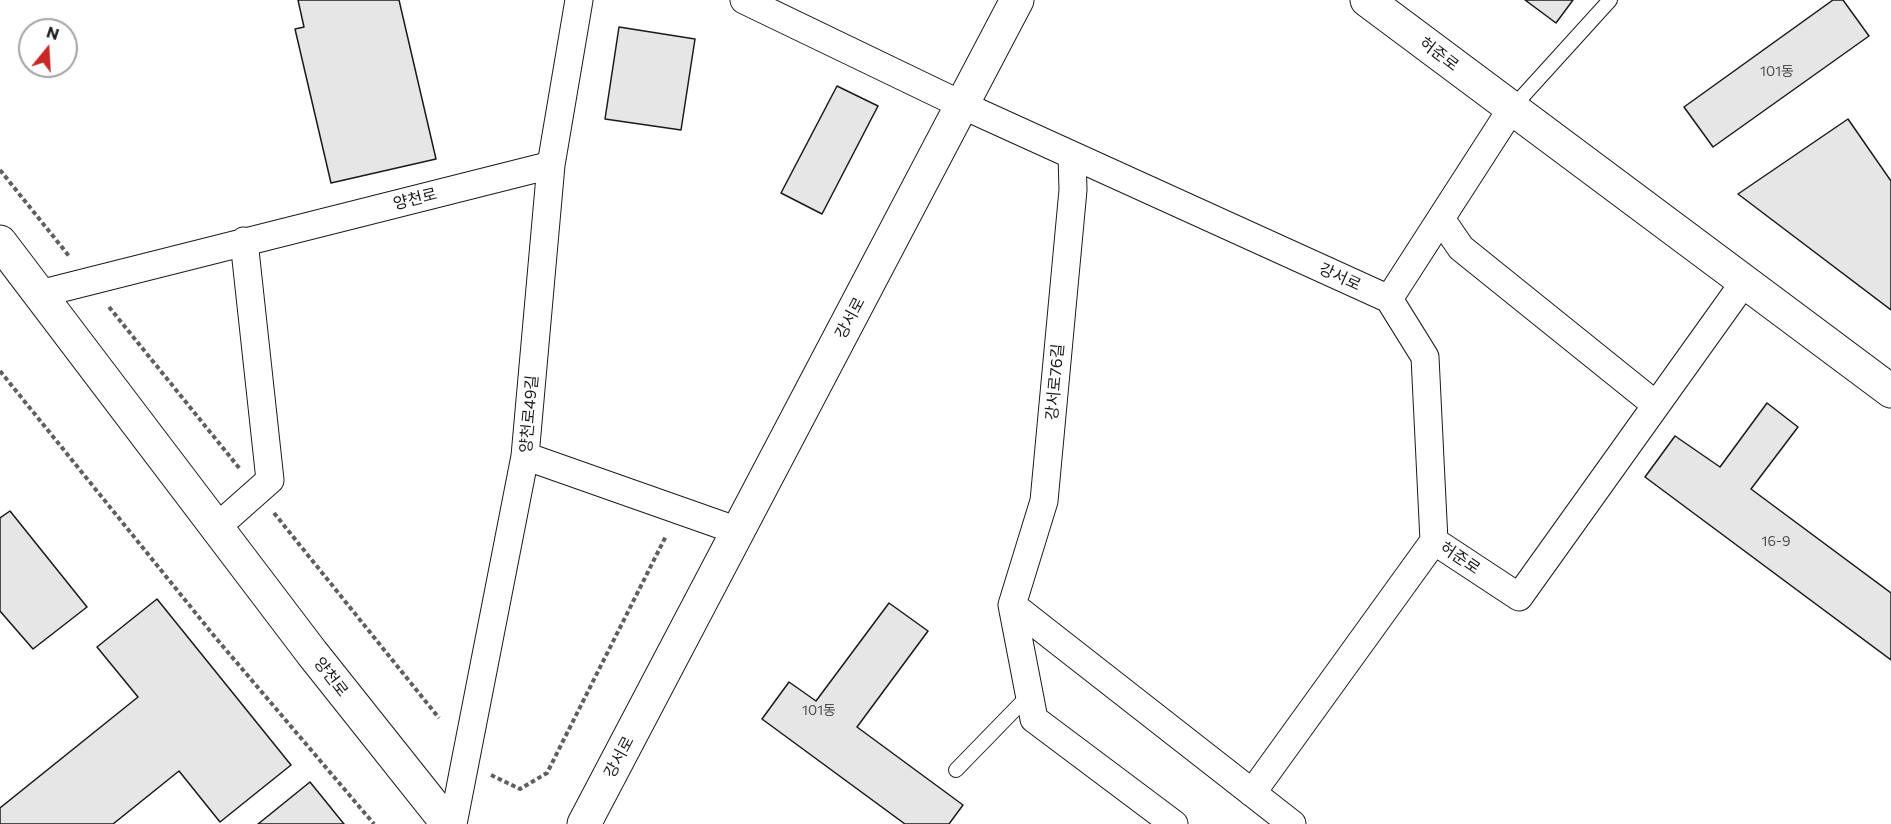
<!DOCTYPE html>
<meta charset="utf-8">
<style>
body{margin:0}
#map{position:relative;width:1891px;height:824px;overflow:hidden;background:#fff;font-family:Commissioner,sans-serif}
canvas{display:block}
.north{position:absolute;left:18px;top:18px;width:60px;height:60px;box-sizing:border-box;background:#fff;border:2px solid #a3a3a3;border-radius:50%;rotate:18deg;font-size:16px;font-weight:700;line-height:24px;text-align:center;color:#1a1a1a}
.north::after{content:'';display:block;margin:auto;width:21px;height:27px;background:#c62828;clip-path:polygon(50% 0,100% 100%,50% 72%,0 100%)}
</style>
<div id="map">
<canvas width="1891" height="824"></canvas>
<div class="north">N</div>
</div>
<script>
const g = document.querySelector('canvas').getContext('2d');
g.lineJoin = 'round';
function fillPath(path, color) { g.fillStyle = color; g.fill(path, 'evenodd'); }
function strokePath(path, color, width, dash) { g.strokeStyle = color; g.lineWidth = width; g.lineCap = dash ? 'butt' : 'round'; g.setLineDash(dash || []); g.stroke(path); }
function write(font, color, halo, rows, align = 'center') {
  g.font = font + ' Commissioner,"Noto Sans KR",sans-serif'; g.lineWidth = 4.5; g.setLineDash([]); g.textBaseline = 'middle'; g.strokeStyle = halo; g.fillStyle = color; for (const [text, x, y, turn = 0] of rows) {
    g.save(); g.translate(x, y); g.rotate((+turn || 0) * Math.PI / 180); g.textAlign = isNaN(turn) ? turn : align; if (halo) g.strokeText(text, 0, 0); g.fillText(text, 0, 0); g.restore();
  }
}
const building = new Path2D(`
 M298,0H399L436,159L331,183L295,29L304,27Z
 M1525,0H1573L1556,23Z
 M1833,0H1843L1869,36L1713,147L1684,107Z
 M619,27L695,39L681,130L605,119Z
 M837,86L878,106L822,214L781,193Z
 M1848,119L1891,181V310L1738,194Z
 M1767,403L1798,427L1751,489L1891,593V660L1645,477L1675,436L1720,467Z
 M10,511L87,607L33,649L0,611V518Z
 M157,599L291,765L220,822L179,771L113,824H0V808L138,697L97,647Z
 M889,603L928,631L857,727L963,805L949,824H905L762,719L789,682L816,701Z
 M310,782L344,824H258Z`);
const path = new Path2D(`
 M0,170L69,256
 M109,307L240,469
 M0,371L215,637L374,824
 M274,513L439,718
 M491,775L520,789L547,773L666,536`);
const lane = new Path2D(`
 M1512,108L1610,0
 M956,770L1029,695`);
const street = new Path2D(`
 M744,0L962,105L1389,299
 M1512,108L1389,299L1425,357L1434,541L1519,597L1745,281
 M1072,155L1073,190L1044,501L1012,605L1034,719L1174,824
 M1441,219L1461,248L1656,405
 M39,294L551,165
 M525,456L738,531
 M217,527L270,480L244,241
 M1012,605L1292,824
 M1252,793L1434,541
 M453,824L525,456L551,165L579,0`);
const secondary = new Path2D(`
 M1367,0L1891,391
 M0,242L312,653L448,824
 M584,824L1017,0`);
const numberNames = [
 ["101동",1777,71],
 ["16-9",1776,541],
 ["101동",819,710]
];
const streetNames = [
 ["허준로",1439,54,37],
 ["양천로",415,199,-14],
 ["강서로",1340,277,24],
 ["강서로",850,318,-62],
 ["강서로76길",1055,382,-85],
 ["양천로49길",529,414,-85],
 ["허준로",1460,558,34],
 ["양천로",331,677,52],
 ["강서로",619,757,-62]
];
fillPath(building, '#e6e6e6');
strokePath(building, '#1a1a1a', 1.5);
strokePath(lane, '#1a1a1a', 16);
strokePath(street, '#1a1a1a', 29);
strokePath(secondary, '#1a1a1a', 35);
strokePath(path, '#5f5f5f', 4, [4.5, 3]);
strokePath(lane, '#fff', 14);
strokePath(street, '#fff', 27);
strokePath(secondary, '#fff', 33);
write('14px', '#4d4d4d', null, numberNames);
write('16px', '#1a1a1a', '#fff', streetNames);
</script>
